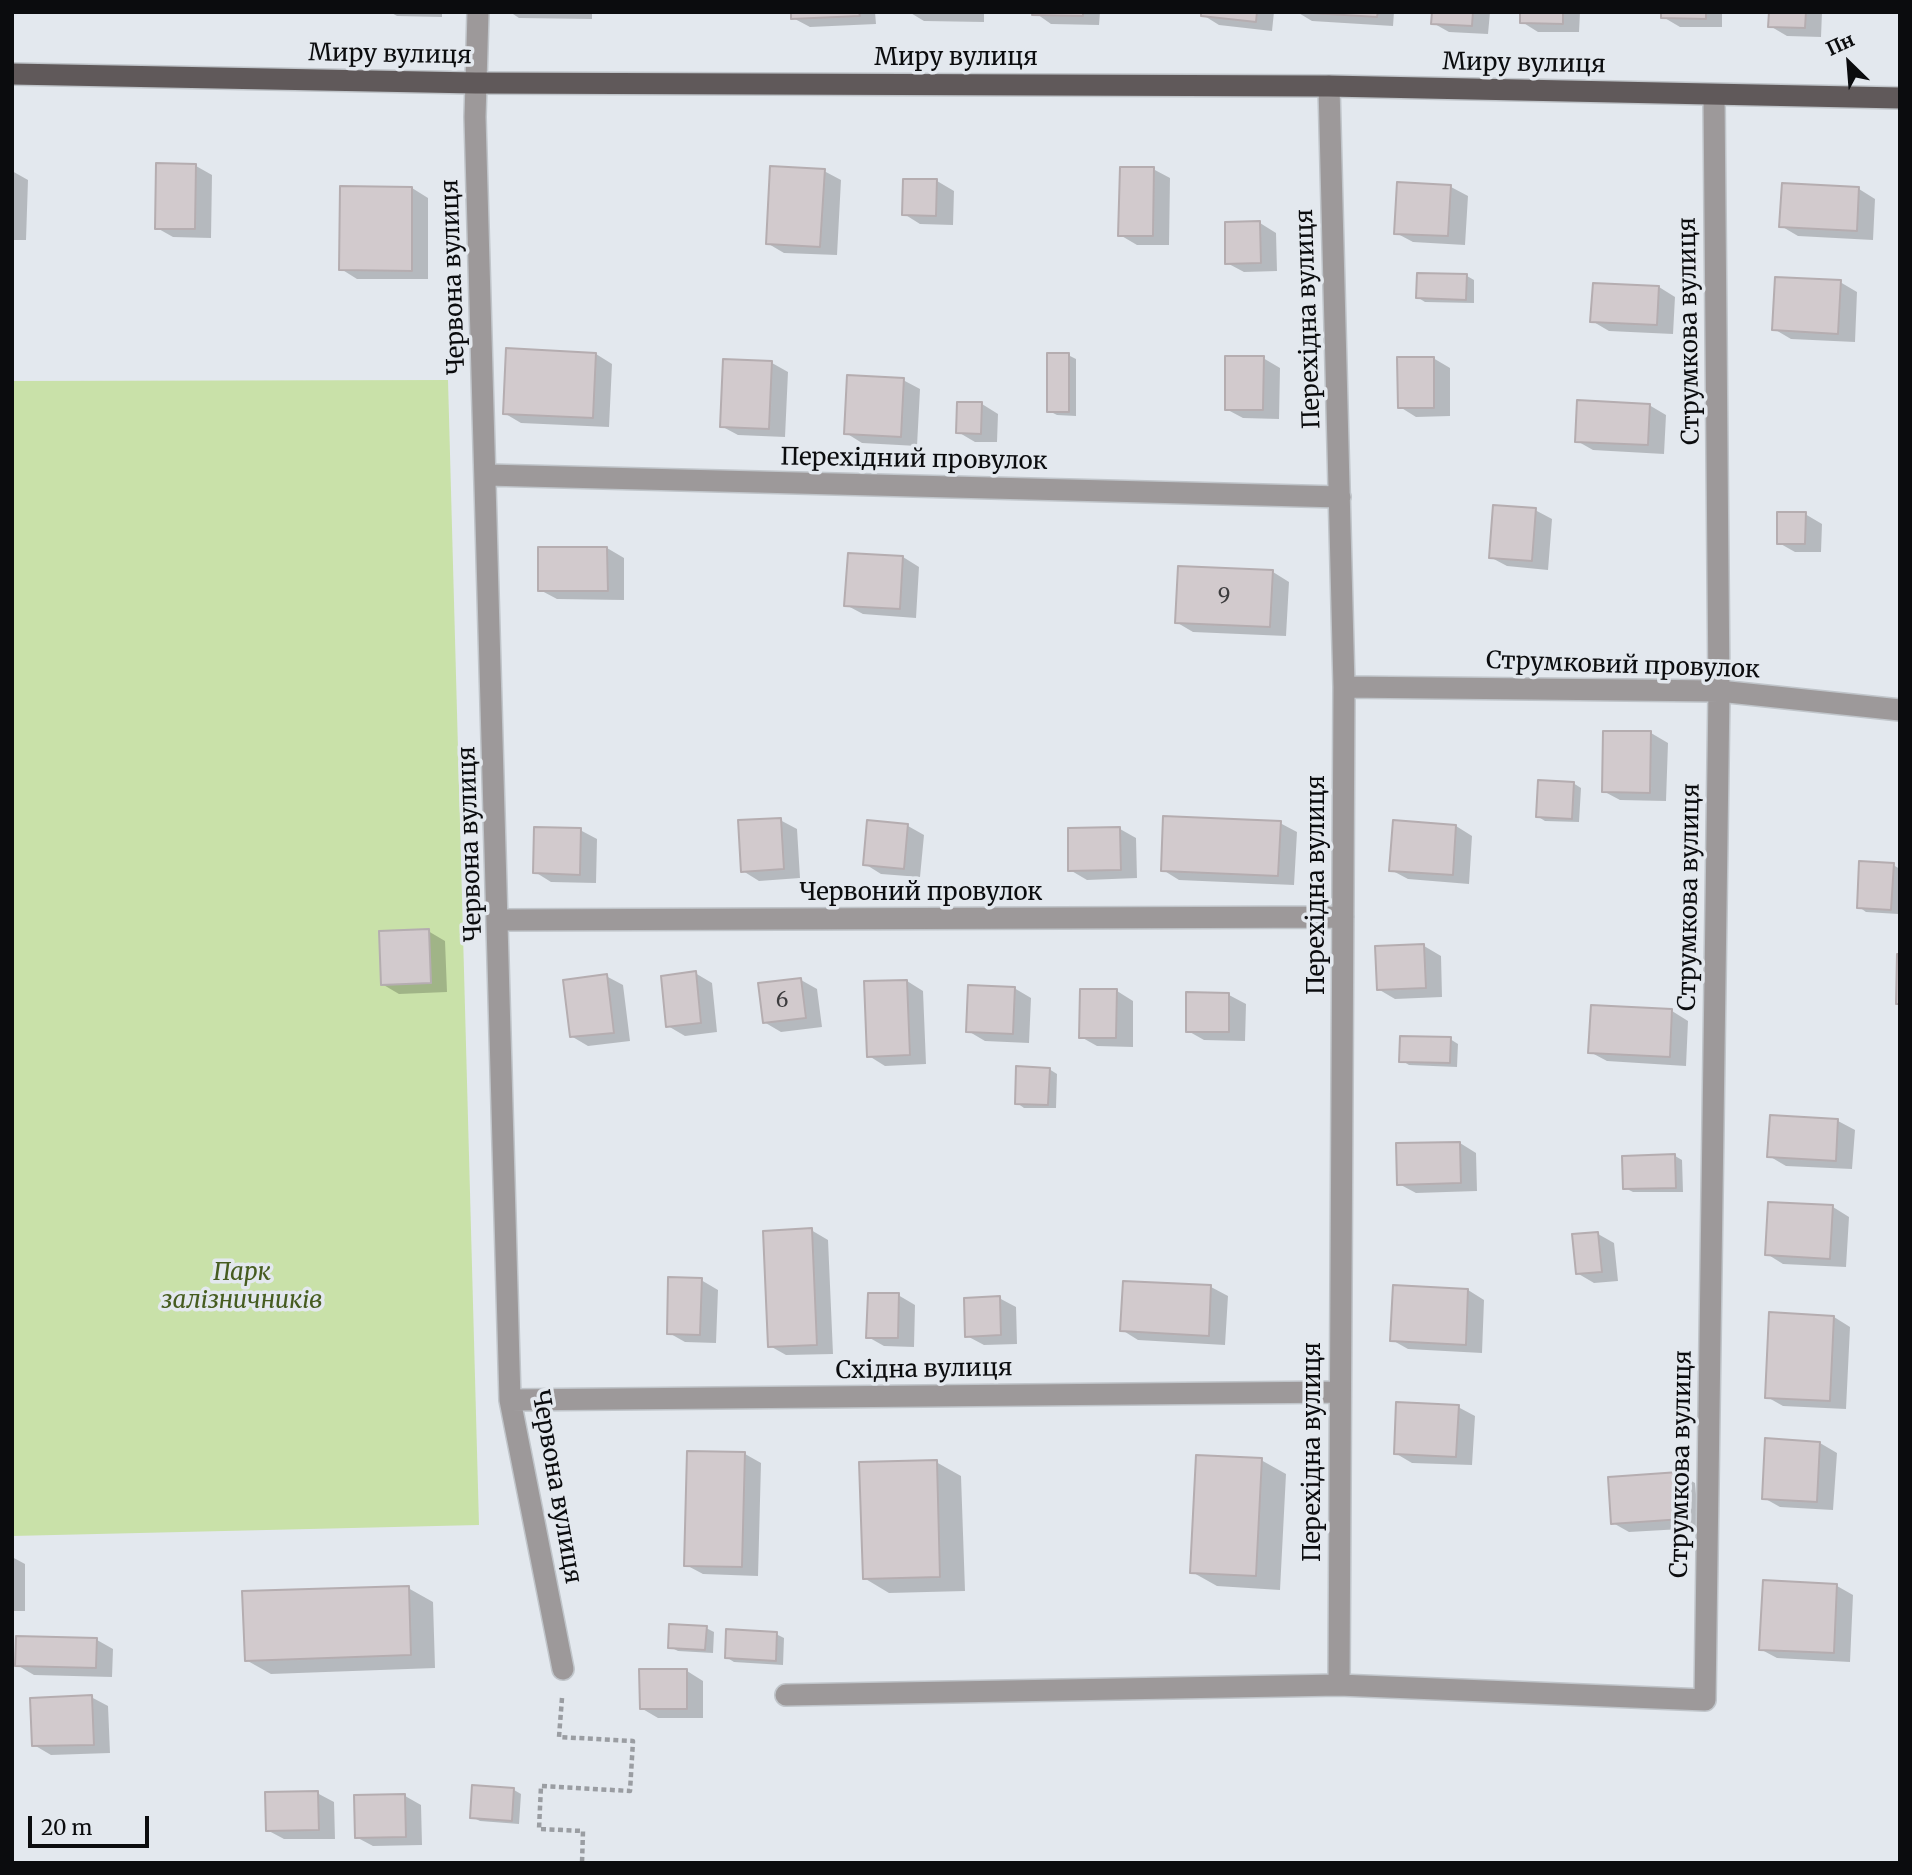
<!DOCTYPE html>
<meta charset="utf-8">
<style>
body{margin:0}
#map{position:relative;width:1912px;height:1875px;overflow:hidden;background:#e3e8ee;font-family:Merriweather,serif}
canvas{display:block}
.frame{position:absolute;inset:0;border:14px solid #0b0c0e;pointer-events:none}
.north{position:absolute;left:1814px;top:28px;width:70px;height:70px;-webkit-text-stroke:5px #e3e8ee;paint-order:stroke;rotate:335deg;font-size:19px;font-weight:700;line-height:28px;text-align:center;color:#0b0c0e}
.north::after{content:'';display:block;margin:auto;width:24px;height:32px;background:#0b0c0e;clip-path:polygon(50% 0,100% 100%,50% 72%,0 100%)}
.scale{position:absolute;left:28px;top:1816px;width:121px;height:32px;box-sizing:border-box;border:4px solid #0b0c0e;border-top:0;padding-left:9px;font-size:21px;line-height:24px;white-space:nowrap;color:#0b0c0e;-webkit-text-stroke:5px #e3e8ee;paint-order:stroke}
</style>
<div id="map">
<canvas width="1912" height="1875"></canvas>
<div class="frame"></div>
<div class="north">Пн</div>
<div class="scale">20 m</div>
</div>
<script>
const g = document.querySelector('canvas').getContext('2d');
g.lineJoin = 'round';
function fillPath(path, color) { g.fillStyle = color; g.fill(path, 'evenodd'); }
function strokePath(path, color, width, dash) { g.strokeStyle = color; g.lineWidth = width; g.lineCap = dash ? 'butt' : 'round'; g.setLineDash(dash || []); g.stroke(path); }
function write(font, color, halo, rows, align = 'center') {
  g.font = font + ' Merriweather,serif'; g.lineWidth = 7; g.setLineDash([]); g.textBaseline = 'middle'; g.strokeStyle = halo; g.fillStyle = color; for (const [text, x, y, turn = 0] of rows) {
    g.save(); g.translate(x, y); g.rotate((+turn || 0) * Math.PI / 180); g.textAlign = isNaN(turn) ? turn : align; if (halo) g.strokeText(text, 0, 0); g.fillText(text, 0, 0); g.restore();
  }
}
const green = new Path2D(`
 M448,380L479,1525L12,1536V381Z`);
const shadow = new Path2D(`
 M390,12H442V17L397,16Z
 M510,12H592V19L519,18Z
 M691,12H751V14Z
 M793,12H875L876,24L810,27L793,18Z
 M909,12H984V22L924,21Z
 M1034,12H1100L1099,25L1051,24Z
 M1203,12H1274L1272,31L1219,25L1203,15Z
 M1297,12H1394L1393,26L1312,21Z
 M1434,12H1490L1488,34L1449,32L1433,23Z
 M1522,12H1580L1579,32H1538L1522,22Z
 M1663,12H1722V27H1680L1663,17Z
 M1771,12H1822L1821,37L1787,36L1770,26Z
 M196,166L212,175L211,238L173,237L157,228Z
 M1153,169L1170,178L1169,245H1137L1120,235Z
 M12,171L28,180L26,240H12Z
 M824,171L841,180L837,255L784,253L767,243Z
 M937,181L954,191L953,225L920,224L904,214Z
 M1399,184L1451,187L1468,196L1465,245L1413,242L1396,233Z
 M412,188L428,198V279H357L341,269Z
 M1859,189L1875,199L1873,240L1798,236L1781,226Z
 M1260,223L1276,233L1277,271L1244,272L1227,263Z
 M1467,276L1474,280V303L1425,302L1417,297Z
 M1840,282L1857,292L1855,342L1791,339L1774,329Z
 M1659,287L1675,297L1673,334L1609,331L1592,321Z
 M596,354L612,364L609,427L521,423L504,413Z
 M1068,355L1076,359V416L1057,415L1049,411Z
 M1263,358L1280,368L1279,419L1243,418L1226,409Z
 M1433,358L1450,368V416L1416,417L1400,407Z
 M772,363L788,372L785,437L738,435L721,426Z
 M903,380L920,389L917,446L862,443L846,433Z
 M982,404L998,414L997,442H975L958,432Z
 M1649,405L1666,415L1664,454L1593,450L1577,441Z
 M1535,510L1552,519L1548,570L1507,566L1490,557Z
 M1805,514L1822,524L1821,552H1795L1779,543Z
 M607,548L624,558V600L557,599L540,590Z
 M903,557L919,567L916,618L863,614L846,605Z
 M1273,572L1289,582L1286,636L1193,632L1176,622Z
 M1651,733L1668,743L1666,801L1620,800L1603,791Z
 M1573,783L1581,788L1579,822L1545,821L1537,816Z
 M780,820L797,829L800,878L759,881L743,871Z
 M1280,823L1297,832L1294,885L1179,880L1163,870Z
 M908,826L924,835L920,877L881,874L865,864Z
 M1456,826L1472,836L1469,884L1408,879L1391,870Z
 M1120,829L1136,838L1137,878L1087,880L1070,870Z
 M580,830L597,839L596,883L551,882L535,872Z
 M1893,865L1900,869L1898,914L1866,912L1859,907Z
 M428,931L445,941L447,992L399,994L382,984Z
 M1424,946L1441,956L1442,997L1395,999L1378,989Z
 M695,973L712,983L717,1032L685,1036L668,1026Z
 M606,976L623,985L630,1041L588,1046L571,1036Z
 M801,980L817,989L822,1027L781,1032L764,1022Z
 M907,981L923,991L926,1064L885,1066L869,1056Z
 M1014,988L1031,998L1029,1043L985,1041L968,1031Z
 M1117,991L1133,1001V1047L1097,1046L1081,1037Z
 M1229,995L1246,1004L1245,1041L1204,1040L1188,1031Z
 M1672,1011L1688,1021L1686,1066L1607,1061L1590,1052Z
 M1450,1039L1458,1044L1457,1067L1409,1065L1401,1060Z
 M1049,1069L1057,1074L1056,1108H1024L1017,1103Z
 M1771,1117L1838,1121L1855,1130L1852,1169L1786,1166L1769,1156Z
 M1460,1143L1476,1153L1477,1191L1416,1193L1399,1184Z
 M1675,1156L1682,1160L1683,1192H1633L1625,1188Z
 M1833,1207L1849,1217L1846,1267L1783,1264L1767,1254Z
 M811,1230L828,1240L833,1354L786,1355L770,1346Z
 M1598,1234L1614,1243L1618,1281L1594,1283L1577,1273Z
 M701,1280L718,1290L716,1343L685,1342L669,1333Z
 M1211,1287L1228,1296L1225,1345L1138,1340L1122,1330Z
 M1468,1290L1484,1300L1482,1353L1408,1349L1392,1340Z
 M898,1295L915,1305L914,1347L884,1346L868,1337Z
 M999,1298L1016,1307L1017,1344L984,1345L967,1336Z
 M1834,1317L1850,1327L1846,1409L1783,1406L1767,1397Z
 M1458,1407L1475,1416L1472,1465L1412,1463L1395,1453Z
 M1820,1443L1837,1453L1833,1510L1780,1507L1764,1498Z
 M745,1454L761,1463L758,1576L703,1574L686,1565Z
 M1261,1460L1286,1474L1280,1590L1217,1586L1192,1572Z
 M936,1462L961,1476L965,1591L889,1593L864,1578Z
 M1679,1474L1695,1483L1699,1528L1629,1532L1613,1523Z
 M12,1557L25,1564V1611H12Z
 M1837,1586L1853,1595L1850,1662L1777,1658L1760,1649Z
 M408,1588L433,1602L435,1668L271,1674L246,1660Z
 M706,1628L714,1632L713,1653L678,1651L670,1647Z
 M776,1634L784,1638L783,1665L734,1662L726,1657Z
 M97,1640L113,1649L112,1677L34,1675L17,1665Z
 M687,1671L703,1681V1718H658L641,1708Z
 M91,1697L108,1706L110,1753L51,1755L34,1745Z
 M514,1790L521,1794L519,1824L480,1821L472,1817Z
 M317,1793L334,1802L335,1839H284L267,1830Z
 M405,1796L421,1805L422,1845L373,1846L356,1837Z`);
const building = new Path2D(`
 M791,12H859L860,16L791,19Z
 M1033,12H1083V16L1032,15Z
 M1201,12H1257L1256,22L1201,16Z
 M1294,12H1378L1377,17Z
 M1432,12H1473L1472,26L1431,24Z
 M1520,12H1563V24L1520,23Z
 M1661,12H1706V19L1661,18Z
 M1769,12H1806L1805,28L1768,27Z
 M156,163L196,164L195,229H155Z
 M770,166L825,169L820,247L766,244Z
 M1120,167H1154L1153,236H1118Z
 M903,179H937L936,216L902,215Z
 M1397,182L1451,185L1448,236L1394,234Z
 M1782,183L1859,187L1857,231L1779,227Z
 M340,186L412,187V271L339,270Z
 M1260,221L1261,263L1225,264V222Z
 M1417,273L1467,274L1466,300L1416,298Z
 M1775,277L1841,280L1838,334L1772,330Z
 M1593,283L1659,286L1657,325L1590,322Z
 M506,348L596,353L593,418L503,414Z
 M1047,353H1069V412H1047Z
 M1225,356H1264L1263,410H1225Z
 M1397,357H1434V408H1398Z
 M723,359L772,361L769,429L720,427Z
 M847,375L904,378L901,437L844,434Z
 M1577,400L1650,404L1648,445L1575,442Z
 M957,402H982L981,434L956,433Z
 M1493,505L1536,508L1532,561L1489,558Z
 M1777,512H1806L1805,544H1777Z
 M538,547H607L608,591H538Z
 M848,553L903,556L900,609L844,606Z
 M1178,566L1273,570L1270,627L1175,623Z
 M1603,731H1651L1650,793L1602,792Z
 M1538,780L1574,782L1572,819L1536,817Z
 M1163,816L1281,821L1278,876L1161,871Z
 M781,818L784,869L741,872L738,820Z
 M867,820L908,824L904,869L863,865Z
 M1393,820L1456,825L1453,875L1389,871Z
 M534,827L581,828L580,875L533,873Z
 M1120,827L1121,870L1068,871V828Z
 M1859,861L1894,863L1891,910L1857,908Z
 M429,929L431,983L381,985L379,931Z
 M1424,944L1426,988L1377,990L1375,946Z
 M1897,954H1900V1004H1896Z
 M696,971L701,1023L666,1027L661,976Z
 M607,974L614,1033L570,1037L563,980Z
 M801,978L806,1018L763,1023L758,983Z
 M907,980L910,1055L867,1057L864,981Z
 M968,985L1015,987L1013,1034L966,1032Z
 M1080,989H1117L1116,1038H1079Z
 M1186,992L1229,993V1032H1186Z
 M1591,1005L1672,1009L1670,1057L1588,1053Z
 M1400,1036L1451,1037L1450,1063L1399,1062Z
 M1016,1066L1050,1068L1048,1105L1015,1104Z
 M1770,1115L1838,1119L1836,1161L1767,1157Z
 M1460,1142L1461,1183L1397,1185L1396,1143Z
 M1675,1154L1676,1188L1623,1189L1622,1156Z
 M1768,1202L1833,1205L1830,1259L1765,1255Z
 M812,1228L817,1345L768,1347L763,1231Z
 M1598,1232L1602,1272L1576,1274L1572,1234Z
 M668,1277L702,1278L700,1335L667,1334Z
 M1123,1281L1211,1285L1209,1336L1120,1331Z
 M1393,1285L1468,1289L1466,1345L1390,1341Z
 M868,1293H899L898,1338H866Z
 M1000,1296L1001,1335L965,1337L964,1298Z
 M1769,1312L1834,1316L1830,1401L1765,1398Z
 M1396,1402L1459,1405L1456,1457L1394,1454Z
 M1765,1438L1820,1442L1817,1502L1762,1499Z
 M687,1451L745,1452L742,1567L684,1566Z
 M1196,1455L1262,1458L1256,1576L1190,1573Z
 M937,1460L940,1577L863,1579L859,1462Z
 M1679,1472L1683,1519L1611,1524L1608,1477Z
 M1763,1580L1837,1584L1834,1653L1759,1650Z
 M409,1586L411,1655L245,1661L242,1591Z
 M669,1624L707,1626L705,1650L668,1648Z
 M726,1629L777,1632L776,1661L725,1658Z
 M16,1636L97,1638L96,1668L15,1666Z
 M639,1669H687V1709H640Z
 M92,1695L94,1745L32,1746L30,1698Z
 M472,1785L514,1788L512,1821L470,1818Z
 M318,1791L319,1830L266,1831L265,1792Z
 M405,1794L406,1837L355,1838L354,1795Z`);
const path = new Path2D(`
 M562,1698L559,1737L633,1741L630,1791L541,1786L539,1829L583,1831L582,1863`);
const minor = new Path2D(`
 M478,12L475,117L510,1400L563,1669
 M1329,86L1344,687L1339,1685
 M487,475L1340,497
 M1344,687L1719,691L1900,710
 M499,920L1343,917
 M510,1400L1339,1392
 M786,1695L1339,1685L1705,1700L1719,691L1714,95`);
const major = new Path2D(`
 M12,74L475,83L1329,86L1900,98`);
const numberNames = [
 ["9",1224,597],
 ["6",782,1001]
];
const streetNames = [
 ["Миру вулиця",390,55,1],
 ["Миру вулиця",956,58],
 ["Миру вулиця",1524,64,1],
 ["Червона вулиця",454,277,-92],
 ["Перехідна вулиця",1309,319,-92],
 ["Струмкова вулиця",1690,331,-91],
 ["Перехідний провулок",914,460,1],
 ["Струмковий провулок",1623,666,2],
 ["Червона вулиця",471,844,-92],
 ["Перехідна вулиця",1317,885,-90],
 ["Червоний провулок",921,893],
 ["Струмкова вулиця",1690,897,-89],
 ["Східна вулиця",924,1370,-1],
 ["Перехідна вулиця",1313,1452,-90],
 ["Струмкова вулиця",1682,1464,-89],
 ["Червона вулиця",556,1487,80]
];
const parkNames = [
 ["Парк",242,1273],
 ["залізничників",242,1301]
];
fillPath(green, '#c9e1a9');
fillPath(shadow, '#0003');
fillPath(building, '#d2cacd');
strokePath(building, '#b5adb0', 2);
strokePath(minor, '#c0c5ca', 24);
strokePath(major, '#c0c5ca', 24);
strokePath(path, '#9a9da2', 4.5, [5, 3.5]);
strokePath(minor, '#9d999a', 21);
strokePath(major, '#60595a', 21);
write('21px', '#3d3c3e', null, numberNames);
write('24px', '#0b0c0e', '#e3e8ee', streetNames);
write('italic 24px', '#465c20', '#e3e8ee', parkNames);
</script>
